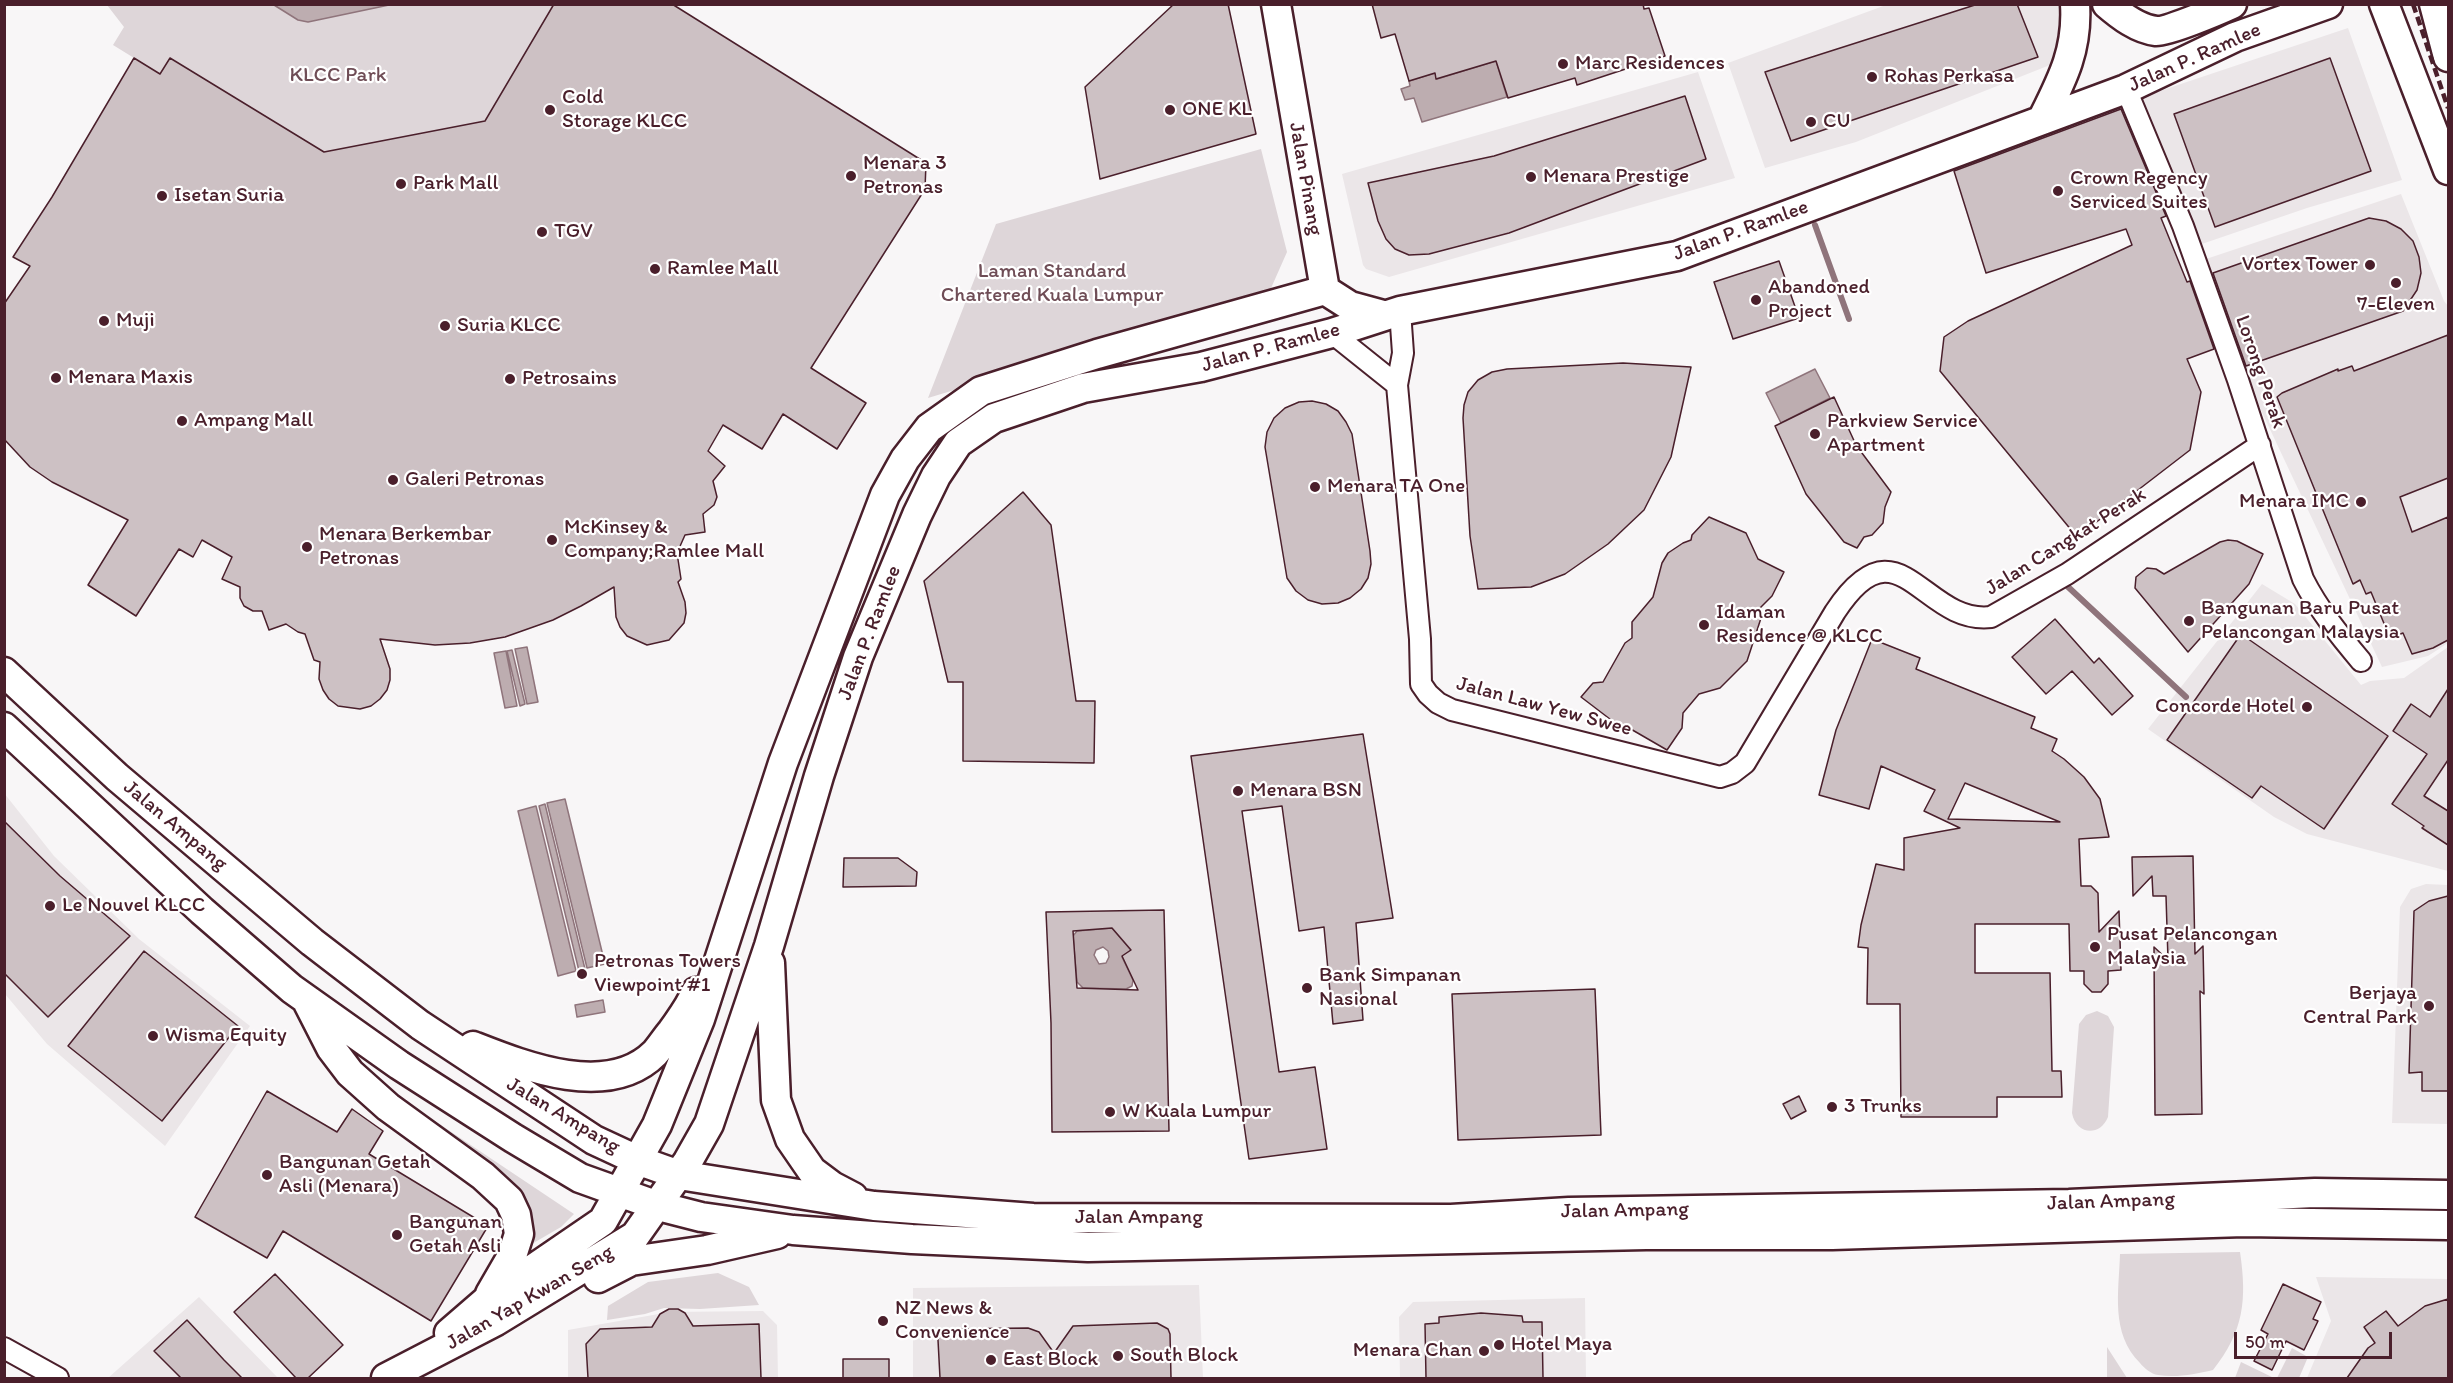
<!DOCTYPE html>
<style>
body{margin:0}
#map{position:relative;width:2453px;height:1383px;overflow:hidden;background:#f8f6f7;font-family:Itim,sans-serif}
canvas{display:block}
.frame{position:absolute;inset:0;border:6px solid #4a1f2b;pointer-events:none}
.scale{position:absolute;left:2234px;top:1332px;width:158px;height:27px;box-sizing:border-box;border:3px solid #4a1f2b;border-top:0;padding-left:8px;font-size:18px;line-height:21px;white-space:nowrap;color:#4a1f2b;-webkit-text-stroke:4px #fff;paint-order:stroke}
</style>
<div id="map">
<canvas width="2453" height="1383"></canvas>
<div class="frame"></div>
<div class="scale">50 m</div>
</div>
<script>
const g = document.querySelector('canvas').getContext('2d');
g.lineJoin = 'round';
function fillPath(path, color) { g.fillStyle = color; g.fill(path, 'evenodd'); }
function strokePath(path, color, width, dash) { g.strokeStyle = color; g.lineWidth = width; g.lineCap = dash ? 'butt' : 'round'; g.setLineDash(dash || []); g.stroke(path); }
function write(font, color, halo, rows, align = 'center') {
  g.font = font + ' Itim,sans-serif'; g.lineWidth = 4.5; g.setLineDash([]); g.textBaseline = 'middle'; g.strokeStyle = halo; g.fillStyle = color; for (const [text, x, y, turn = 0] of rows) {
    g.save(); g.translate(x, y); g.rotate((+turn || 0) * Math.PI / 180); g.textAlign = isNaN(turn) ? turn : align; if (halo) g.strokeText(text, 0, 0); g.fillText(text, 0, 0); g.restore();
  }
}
const built = new Path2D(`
 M1886,5H2065L2070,20L2050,65L1856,142L1765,168L1728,63Z
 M2348,28L2402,180L2307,208L2196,246L2142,97Z
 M1698,72L1735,178L1389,277L1366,269L1363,265L1342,174Z
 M2401,194L2444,301L2448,306V643L2428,656L2382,667L2243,372L2203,260Z
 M2262,584L2295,604L2361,685L2370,681L2404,678L2448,647V871L2307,834L2274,817L2148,729Z
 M4,793L54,856L139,939L250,1026L165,1146L47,1044L5,994Z
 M2426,884L2448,885V1124L2392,1123L2400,907L2411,889Z
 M2316,1277L2448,1279V1378H2307L2331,1321Z
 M1199,1285L1203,1378H913V1288Z
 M199,1297L278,1378H108Z
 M1585,1298L1586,1378H1400L1399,1317L1413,1302Z
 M763,1311L777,1325L778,1378H568V1330L670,1312Z`);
const green = new Path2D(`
 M107,5H554L485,121L324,152L170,58L160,74L113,45L124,27Z
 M1261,149L1287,252L1268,295L928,398L996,224Z
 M2097,1011L2108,1016L2114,1027L2108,1117C2100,1137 2076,1135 2072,1113L2079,1024L2086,1015Z
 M390,1091L574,1214L561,1227L530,1245Z
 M2240,1252C2247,1300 2244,1331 2213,1370C2195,1374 2177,1378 2158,1375C2151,1374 2144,1368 2140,1363C2110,1333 2119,1291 2120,1254Z
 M718,1273L749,1287L759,1305L700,1309L664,1308L645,1314L607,1320L608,1306L648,1282Z
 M2107,1347L2127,1378H2107Z
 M2292,1348L2308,1357L2299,1378H2277Z
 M2241,1362L2274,1378H2235Z`);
const water = new Path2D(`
 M274,5H389L308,22L298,20Z
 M1496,61L1507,97L1422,122L1414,98L1405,100L1401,89L1410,86L1409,81L1435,73L1437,79Z
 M1815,369L1830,398L1781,423L1766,393Z
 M527,647L538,702L527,704L515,649Z
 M512,650L525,704L520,706L507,651Z
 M506,651L517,706L505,708L494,653Z
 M565,799L605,964L587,968L547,803Z
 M545,804L585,969L579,971L539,806Z
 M536,806L576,971L558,976L518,811Z
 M1112,928L1131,950L1122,957L1133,980L1132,986L1126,989L1083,988L1077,982L1073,936L1077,931ZM1103,947L1108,951L1109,957L1106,963L1099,964L1094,955L1096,950Z
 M603,1000L605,1012L577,1017L575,1005Z`);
const stream = new Path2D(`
 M1815,225L1849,319
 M2066,585L2186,697`);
const building = new Path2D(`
 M554,4H672L926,163L925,189L811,368L866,403L837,449L783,414L762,449L723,425L708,451L725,466L713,481L717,497L714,505L703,514L705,532L685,535L677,553L681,579L678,582L685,602L686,613L684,623L669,640L647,645L627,636L620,627L616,617L614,587L581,606L553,620L505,637L470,643L435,645L380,639L390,669V680L387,690L380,699L371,706L360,709L338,706L329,699L323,690L319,679L320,662L314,660L305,634L298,632L286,624L269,630L262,611H253L244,606L240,598V587L222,579L232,557L202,540L193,557L179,549L136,616L88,585L128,520L52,482L30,467L4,439V304L30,266L13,257L52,197L134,58L160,74L170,58L324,152L485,121Z
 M1174,4H1228L1256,134L1100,179L1085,87Z
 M1372,4H1643L1644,9L1649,8L1665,56L1577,85L1575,78L1508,98L1496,61L1436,79L1435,73L1409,81L1395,34L1381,38Z
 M1978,4H2017L2038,57L1791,141L1765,72Z
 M2330,58L2371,171L2215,227L2174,114Z
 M1685,96L1706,159L1509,233L1429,254L1409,255L1395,249L1386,239L1378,221L1368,183L1494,156Z
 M2121,109L2166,216L2161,218L2187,282L2190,281L2214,349L2187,359L2201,392L2190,450L2077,537L1940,371L1944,337L1968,321L2132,245L2126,229L1986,273L1954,171Z
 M2369,218L2386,221L2401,229L2413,241L2419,257L2421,273L2417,290L2403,311L2246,366L2213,273Z
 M1779,261L1799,318L1733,339L1714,282Z
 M2448,335V478L2400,497L2412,532L2448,517V640L2433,648L2412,654L2403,633L2390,638L2371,592L2366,594L2360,580L2353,584L2277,397L2282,393L2338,369V371L2352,366L2354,371Z
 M1623,363L1691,367L1671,457L1644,510L1608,544L1565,574L1531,587L1478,589L1470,536L1463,418L1464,405L1468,392L1478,380L1492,372L1507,369Z
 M1834,397L1856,445L1891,492L1885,507L1883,523L1872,535L1864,537L1857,548L1844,542L1806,494L1775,426Z
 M1312,401L1326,404L1338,411L1346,422L1352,434L1370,551L1371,564L1368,578L1361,589L1350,598L1338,603L1322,604L1308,600L1296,591L1287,578L1265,447L1267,432L1274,418L1285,408L1299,402Z
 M1023,492L1051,525L1076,701H1095L1094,763L963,761V682H948L924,581Z
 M1709,517L1746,533L1758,559L1784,572L1772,596L1760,608L1762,615L1747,661L1720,688L1699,694L1683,713L1682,728L1667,750L1629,728L1623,729L1581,697L1593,683L1603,682L1625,643L1632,638V622L1653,597L1662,563L1668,553L1683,543L1691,540L1692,535Z
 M2228,540L2237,541L2263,554L2249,584L2188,652L2135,588L2136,577L2147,568L2156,569L2164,574L2220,542Z
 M2055,619L2094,663L2099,658L2133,696L2112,715L2072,671L2046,694L2012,657Z
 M2241,634L2388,736L2324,829L2261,786L2252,798L2167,740Z
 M1872,639L1920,658L1916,669L2035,717L2031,728L2057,739L2052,751L2064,759L2084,777L2100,799L2109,837L2079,839L2081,886H2091L2098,893L2099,932L2119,911L2121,970L2108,971V984L2101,992H2092L2084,984V971H2070L2069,924H1975V973H2050L2052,1071H2061L2062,1097H1997V1117H1901L1900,1004H1867L1868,948L1858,947L1861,925L1876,864L1904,870V838L1960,828L1924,811L1935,790L1881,766L1869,809L1819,795L1836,730ZM1965,783L2060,822L1948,819Z
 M2448,689V760L2424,796L2448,811V845L2422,828L2424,826L2392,804L2427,754L2393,731L2411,704L2430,717Z
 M1363,734L1393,918L1356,923L1363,1020L1333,1024L1324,927L1299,931L1282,806L1242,811L1279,1072L1315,1067L1327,1149L1249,1159L1191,756Z
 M4,821L60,876L130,936L48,1017L4,973Z
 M2193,856L2195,954L2203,946L2204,994L2200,991L2202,1114L2155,1115L2154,947L2168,960L2166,896H2153L2152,876L2133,896L2132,857Z
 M844,858H898L917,872L916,886L843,887Z
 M2448,896V1091H2422V1072L2409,1073L2414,911L2429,901Z
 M1164,910L1169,1131L1052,1132L1051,1023L1046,912ZM1112,928L1131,950L1122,956L1138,990L1077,988L1073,931Z
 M144,951L238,1026L162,1121L68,1046Z
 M1595,989L1601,1135L1458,1140L1452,994Z
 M267,1091L337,1132L352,1109L383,1131L369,1154L488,1226L431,1321L283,1231L267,1258L195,1217Z
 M1799,1096L1806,1111L1791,1119L1783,1104Z
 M275,1274L343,1345L308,1378H296L234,1312Z
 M2283,1284L2321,1302L2313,1319L2318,1321L2304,1350L2286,1341L2272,1370L2254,1361L2268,1334L2261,1330Z
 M2448,1299V1378H2347L2368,1348L2375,1343L2364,1327L2386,1311L2398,1326L2425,1306Z
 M669,1309H678L685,1313L693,1326L759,1324L761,1378H588L586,1344L600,1329L652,1327L660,1314Z
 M1481,1313L1522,1316L1523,1322H1542L1543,1378H1426L1425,1324L1439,1323V1317Z
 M187,1320L224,1360L242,1378H181L154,1351Z
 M1157,1323L1168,1329L1170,1334L1171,1378H940L938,1340L941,1332L945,1329L1028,1328L1039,1332L1054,1353L1073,1326Z
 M843,1359H889V1378H843Z`);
const street = new Path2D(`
 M2126,89L2183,226L2238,380L2303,579C2318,609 2340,636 2361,661
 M1400,311L1403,353L1397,385L1420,639L1421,684L1428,694L1438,703L1452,710L1720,777L1732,773L1745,763L1835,612C1899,515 1922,625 1991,617L2067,574L2260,445
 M1332,333L1397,385
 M4,1348L58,1378`);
const secondary = new Path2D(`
 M1276,4L1325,290L1350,306L1383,315
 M2107,4C2121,16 2138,29 2156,31C2167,32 2219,10 2232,4
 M2384,4L2448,170
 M2434,4L2448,57
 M2042,120C2062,80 2078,50 2075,4
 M4,672L117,777L312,942L420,1025L594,1140L637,1160L679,1175L874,1206L1033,1218L1451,1219L1569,1212L2069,1204L2315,1193L2448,1195
 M4,727L202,911L292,989L399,1065L513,1138L580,1178L658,1206L701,1217L793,1230L912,1239L1088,1247L1646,1235H1832L2244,1222L2448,1225
 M770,963L776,1100L790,1139L812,1171L832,1186L853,1197
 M308,1003L331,1048L350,1073L388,1107L483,1176L509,1200L516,1215L519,1234L512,1256L490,1294
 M473,1046C524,1066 608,1100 655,1053C661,1046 666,1038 672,1031C681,1018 690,1007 696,992
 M598,1278L631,1261L707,1250L777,1234
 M449,1333L486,1301L603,1221L657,1125L700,1019L783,763L885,495L905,459L929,428L981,391L1097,354L1325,290
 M386,1378L496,1321L635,1236L688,1161L709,1124L769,946L819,776L858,657L917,515L936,476L958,443L994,418L1083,388L1201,367L1332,333L1400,311L1677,256L2126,89L2235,37L2328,4`);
const rail = new Path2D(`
 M2413,4L2448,108`);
const markers = [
 [1563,64,6,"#4a1f2b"],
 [1872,77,6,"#4a1f2b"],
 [550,110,6,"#4a1f2b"],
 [1170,110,6,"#4a1f2b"],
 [1811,122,6,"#4a1f2b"],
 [851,176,6,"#4a1f2b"],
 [1531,177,6,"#4a1f2b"],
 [401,184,6,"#4a1f2b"],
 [2058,191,6,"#4a1f2b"],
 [162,196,6,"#4a1f2b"],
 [542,232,6,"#4a1f2b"],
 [2370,265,6,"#4a1f2b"],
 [655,269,6,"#4a1f2b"],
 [2396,283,6,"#4a1f2b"],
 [1756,300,6,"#4a1f2b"],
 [104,321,6,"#4a1f2b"],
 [445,326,6,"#4a1f2b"],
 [56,378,6,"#4a1f2b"],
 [510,379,6,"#4a1f2b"],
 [182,421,6,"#4a1f2b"],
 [1815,434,6,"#4a1f2b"],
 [393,480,6,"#4a1f2b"],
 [1315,487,6,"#4a1f2b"],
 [2361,502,6,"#4a1f2b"],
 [552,540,6,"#4a1f2b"],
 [307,547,6,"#4a1f2b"],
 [2189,621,6,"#4a1f2b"],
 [1704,625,6,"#4a1f2b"],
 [2307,707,6,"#4a1f2b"],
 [1238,791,6,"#4a1f2b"],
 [50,906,6,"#4a1f2b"],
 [2095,947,6,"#4a1f2b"],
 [582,974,6,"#4a1f2b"],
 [1307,988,6,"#4a1f2b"],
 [2429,1006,6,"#4a1f2b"],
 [153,1036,6,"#4a1f2b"],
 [1832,1107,6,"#4a1f2b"],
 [1110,1112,6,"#4a1f2b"],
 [267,1175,6,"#4a1f2b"],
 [397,1235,6,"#4a1f2b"],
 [883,1321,6,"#4a1f2b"],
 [1499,1345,6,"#4a1f2b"],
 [1484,1351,6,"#4a1f2b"],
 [1118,1356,6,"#4a1f2b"],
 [991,1360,6,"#4a1f2b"]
];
const streetNames = [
 ["Jalan P. Ramlee",2195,58,-24],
 ["Jalan Pinang",1305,179,80],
 ["Jalan P. Ramlee",1741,231,-20],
 ["Jalan P. Ramlee",1271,348,-15],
 ["Lorong Perak",2260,372,71],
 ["Jalan Cangkat Perak",2066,542,-32],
 ["Jalan P. Ramlee",870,633,-69],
 ["Jalan Law Yew Swee",1544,707,15],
 ["Jalan Ampang",175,826,40],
 ["Jalan Ampang",563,1116,31],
 ["Jalan Ampang",2111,1202,-2],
 ["Jalan Ampang",1625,1211,-1],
 ["Jalan Ampang",1139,1218],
 ["Jalan Yap Kwan Seng",530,1298,-30]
];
const poiNames = [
 ["Marc Residences",1575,64],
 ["Rohas Perkasa",1884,77],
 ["Cold",562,98],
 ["Storage KLCC",562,122],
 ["ONE KL",1182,110],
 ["CU",1823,122],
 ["Menara 3",863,164],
 ["Petronas",863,188],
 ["Menara Prestige",1543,177],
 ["Crown Regency",2070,179],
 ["Serviced Suites",2070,203],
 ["Park Mall",413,184],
 ["Isetan Suria",174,196],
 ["TGV",554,232],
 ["Vortex Tower",2358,265,"right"],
 ["Ramlee Mall",667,269],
 ["Abandoned",1768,288],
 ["Project",1768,312],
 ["7-Eleven",2396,305,"center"],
 ["Muji",116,321],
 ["Suria KLCC",457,326],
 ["Menara Maxis",68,378],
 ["Petrosains",522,379],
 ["Ampang Mall",194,421],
 ["Parkview Service",1827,422],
 ["Apartment",1827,446],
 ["Galeri Petronas",405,480],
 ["Menara TA One",1327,487],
 ["Menara IMC",2349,502,"right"],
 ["McKinsey &",564,528],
 ["Company;Ramlee Mall",564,552],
 ["Menara Berkembar",319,535],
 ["Petronas",319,559],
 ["Bangunan Baru Pusat",2201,609],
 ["Pelancongan Malaysia",2201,633],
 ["Idaman",1716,613],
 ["Residence @ KLCC",1716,637],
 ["Concorde Hotel",2295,707,"right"],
 ["Menara BSN",1250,791],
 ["Le Nouvel KLCC",62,906],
 ["Pusat Pelancongan",2107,935],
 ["Malaysia",2107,959],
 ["Petronas Towers",594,962],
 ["Viewpoint #1",594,986],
 ["Bank Simpanan",1319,976],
 ["Nasional",1319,1000],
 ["Berjaya",2417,994,"right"],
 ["Central Park",2417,1018,"right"],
 ["Wisma Equity",165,1036],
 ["3 Trunks",1844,1107],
 ["W Kuala Lumpur",1122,1112],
 ["Bangunan Getah",279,1163],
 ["Asli (Menara)",279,1187],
 ["Bangunan",409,1223],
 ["Getah Asli",409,1247],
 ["NZ News &",895,1309],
 ["Convenience",895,1333],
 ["Hotel Maya",1511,1345],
 ["Menara Chan",1472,1351,"right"],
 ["South Block",1130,1356],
 ["East Block",1003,1360]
];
const parkNames = [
 ["KLCC Park",338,76],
 ["Laman Standard",1052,272],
 ["Chartered Kuala Lumpur",1052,296]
];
fillPath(built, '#ebe6e8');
fillPath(green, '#ded6d9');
fillPath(water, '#bdadb0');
strokePath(water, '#8f747b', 1.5);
strokePath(stream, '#8f747b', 6);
fillPath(building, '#cdc1c4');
strokePath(building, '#4a1f2b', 1.5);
strokePath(street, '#4a1f2b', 24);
strokePath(secondary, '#4a1f2b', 33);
strokePath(street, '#fff', 20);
strokePath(secondary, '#fff', 28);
strokePath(rail, '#4a1f2b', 4.5, [9, 4.5]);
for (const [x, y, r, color] of markers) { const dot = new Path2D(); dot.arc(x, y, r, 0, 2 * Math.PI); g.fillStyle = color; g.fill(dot); strokePath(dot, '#fff', 2); }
write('21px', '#4a1f2b', '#fff', streetNames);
write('21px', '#4a1f2b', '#fff', poiNames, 'left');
write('21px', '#6f4d56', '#fff', parkNames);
</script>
